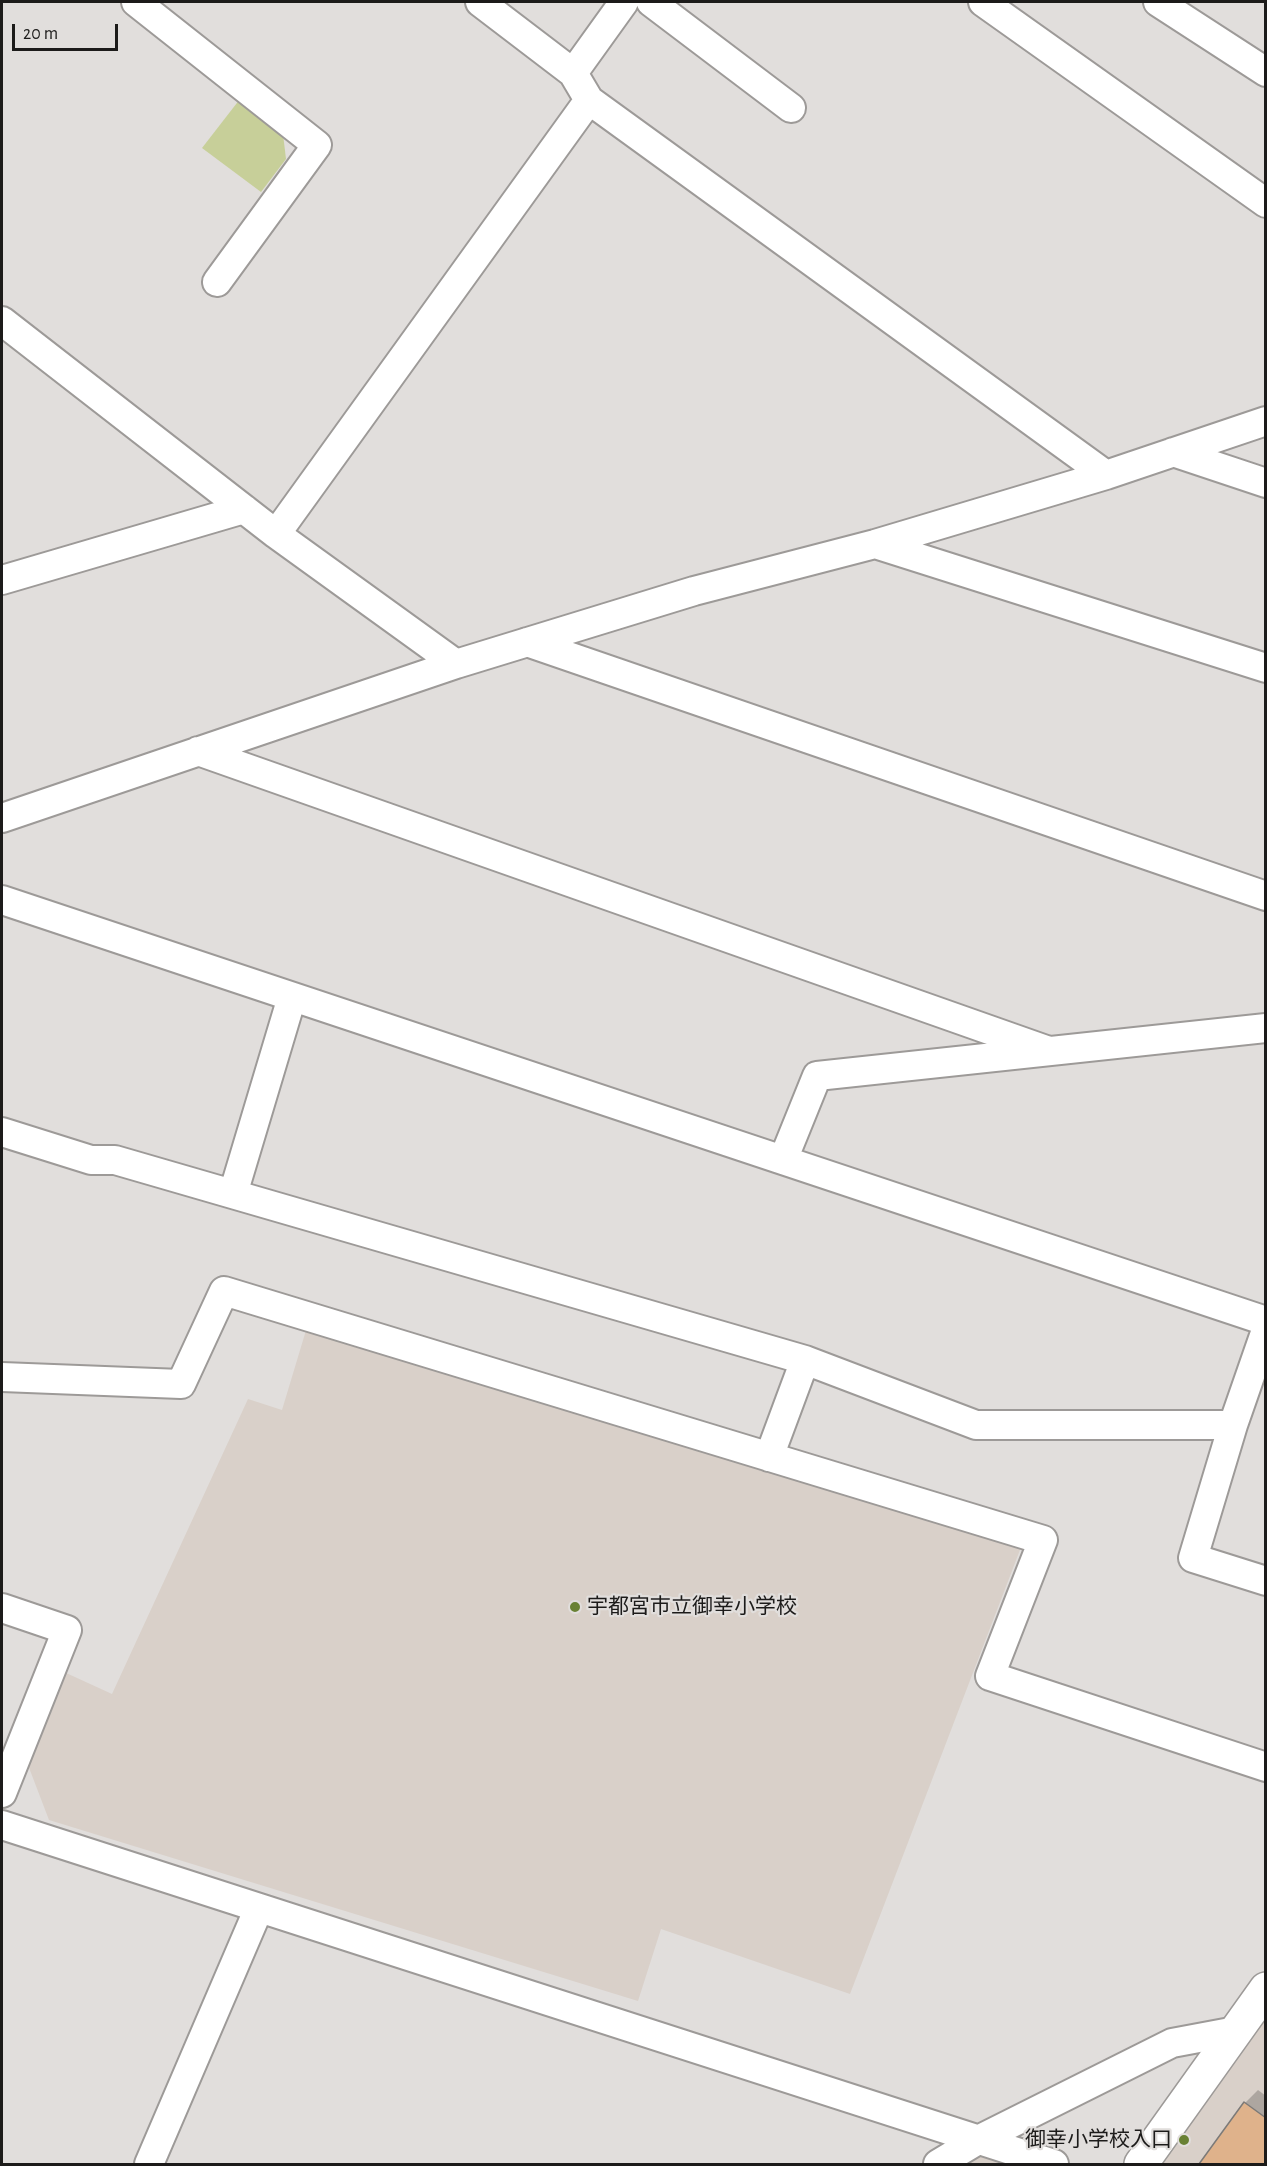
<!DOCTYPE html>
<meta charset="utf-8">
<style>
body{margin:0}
#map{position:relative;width:1267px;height:2166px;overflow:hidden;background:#e1dedc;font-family:"Alegreya Sans",sans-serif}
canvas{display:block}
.frame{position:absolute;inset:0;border:3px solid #1c1b1a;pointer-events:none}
.scale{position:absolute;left:12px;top:24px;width:106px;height:27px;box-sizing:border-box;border:3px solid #1c1b1a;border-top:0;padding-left:8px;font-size:18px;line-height:21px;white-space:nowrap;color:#1c1b1a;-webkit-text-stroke:4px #e1dedc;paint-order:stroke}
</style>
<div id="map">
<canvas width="1267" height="2166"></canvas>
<div class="frame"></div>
<div class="scale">20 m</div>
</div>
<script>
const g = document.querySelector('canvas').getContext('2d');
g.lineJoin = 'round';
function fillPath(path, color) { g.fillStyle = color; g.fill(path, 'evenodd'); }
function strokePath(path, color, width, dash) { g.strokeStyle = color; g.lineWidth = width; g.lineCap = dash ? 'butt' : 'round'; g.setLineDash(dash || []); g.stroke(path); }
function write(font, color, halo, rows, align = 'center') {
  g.font = font + ' "Alegreya Sans","Noto Sans JP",sans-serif'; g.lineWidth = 4.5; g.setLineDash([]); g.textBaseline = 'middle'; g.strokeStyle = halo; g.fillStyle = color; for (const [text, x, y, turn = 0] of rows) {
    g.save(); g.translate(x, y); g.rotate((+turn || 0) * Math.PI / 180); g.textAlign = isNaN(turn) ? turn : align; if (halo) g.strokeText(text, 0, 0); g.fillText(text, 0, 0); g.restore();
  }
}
const built = new Path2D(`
 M307,1327L1023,1542L850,1994L661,1929L638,2001L49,1820L23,1752L64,1672L112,1694L248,1399L282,1410Z
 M1265,2017V2164H1160Z
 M980,2155L1017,2164H964Z`);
const green = new Path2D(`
 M240,99L283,134L286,159L261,192L202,148Z`);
const shadow = new Path2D(`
 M1258,2090L1266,2096V2164H1201L1245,2103Z`);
const building = new Path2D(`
 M1244,2102L1266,2118V2164H1199Z`);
const minor = new Path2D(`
 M136,2L317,145L217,282
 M480,2L573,73
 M624,2L573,73L589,100L1106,475
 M651,2L791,108
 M983,2L1266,203
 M1158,2L1266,72
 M2,321L276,534L456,664
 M1173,452L1266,483
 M276,534L589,100
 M875,544L1266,668
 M2,580L244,509
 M527,642L1266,896
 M198,751L1049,1051
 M2,818L456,664L694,591L875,544L1106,475L1266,421
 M2,900L1266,1321
 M2,1132L91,1160H115L805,1360
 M783,1160L817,1076L1266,1028
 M233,1194L292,997
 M2,1377L181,1384L224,1291L1043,1540L990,1676L1266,1767
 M1233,1425L1266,1330
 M769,1457L805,1360L976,1425H1233L1193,1558L1266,1581
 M2,1608L67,1630L2,1793
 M2,1825L1054,2164
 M149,2164L259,1908
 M938,2164L978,2140L1172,2043L1236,2031`);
const tertiary = new Path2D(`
 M1141,2164L1266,1989`);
const markers = [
 [575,1607,6,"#698134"],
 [1184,2140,6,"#698134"]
];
const poiNames = [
 ["宇都宮市立御幸小学校",587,1607],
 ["御幸小学校入口",1172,2140,"right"]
];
fillPath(built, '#d9d0c9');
fillPath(green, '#c7cf99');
fillPath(shadow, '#0003');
fillPath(building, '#dfb28b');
strokePath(building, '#7c7a78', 1.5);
strokePath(minor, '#9d9a98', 32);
strokePath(tertiary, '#9d9a98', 36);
strokePath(minor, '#fff', 28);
strokePath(tertiary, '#fff', 33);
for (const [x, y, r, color] of markers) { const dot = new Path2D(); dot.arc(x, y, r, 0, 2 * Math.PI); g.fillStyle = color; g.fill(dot); strokePath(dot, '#e1dedc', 2); }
write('21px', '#1c1b1a', '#e1dedc', poiNames, 'left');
</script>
